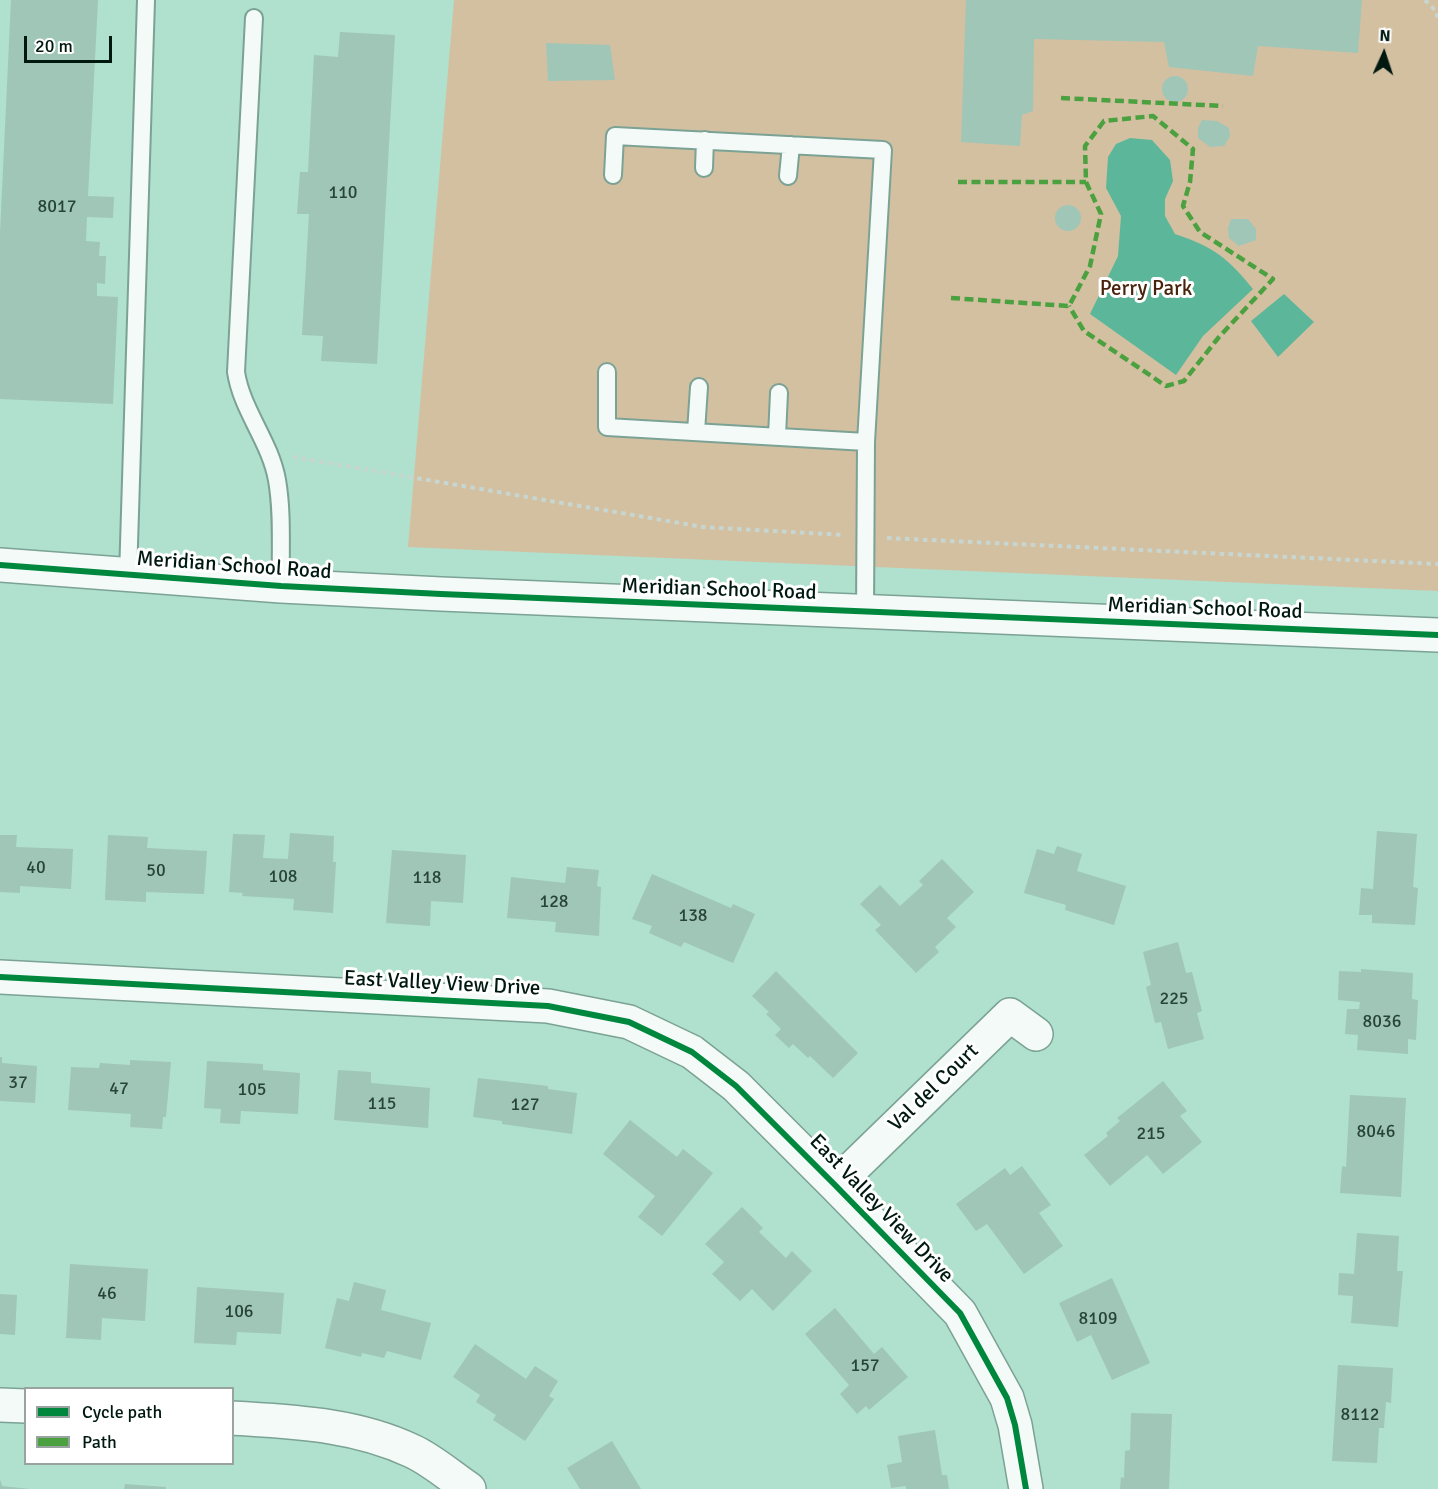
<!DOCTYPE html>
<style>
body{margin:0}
#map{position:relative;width:1438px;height:1489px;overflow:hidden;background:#b0e0ce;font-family:Signika,sans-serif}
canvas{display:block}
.legend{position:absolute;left:24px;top:1387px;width:210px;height:78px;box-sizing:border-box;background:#fff;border:2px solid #99a39f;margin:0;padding:8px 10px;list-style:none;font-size:18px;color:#001910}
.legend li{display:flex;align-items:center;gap:12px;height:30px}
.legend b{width:30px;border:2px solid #99a39f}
.north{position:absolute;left:1354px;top:24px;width:60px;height:60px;-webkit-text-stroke:4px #fff;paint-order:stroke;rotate:3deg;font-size:16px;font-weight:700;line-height:24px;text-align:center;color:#001910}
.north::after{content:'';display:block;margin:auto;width:21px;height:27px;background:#001910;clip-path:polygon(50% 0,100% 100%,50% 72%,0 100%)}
.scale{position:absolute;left:24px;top:36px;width:88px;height:27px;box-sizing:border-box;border:3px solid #001910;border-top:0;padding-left:8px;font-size:18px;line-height:21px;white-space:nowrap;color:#001910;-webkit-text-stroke:4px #fff;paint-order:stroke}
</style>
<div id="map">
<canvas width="1438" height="1489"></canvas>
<ul class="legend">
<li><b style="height:8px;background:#00873e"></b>Cycle path</li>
<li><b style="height:8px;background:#4ba13f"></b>Path</li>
</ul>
<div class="north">N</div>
<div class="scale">20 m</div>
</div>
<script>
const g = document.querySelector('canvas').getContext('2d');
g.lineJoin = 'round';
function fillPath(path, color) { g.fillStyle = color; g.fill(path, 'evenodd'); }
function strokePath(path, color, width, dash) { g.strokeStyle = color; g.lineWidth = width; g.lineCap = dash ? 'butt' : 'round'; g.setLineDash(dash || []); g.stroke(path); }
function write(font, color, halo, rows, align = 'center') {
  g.font = font + ' Signika,sans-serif'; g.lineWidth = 6; g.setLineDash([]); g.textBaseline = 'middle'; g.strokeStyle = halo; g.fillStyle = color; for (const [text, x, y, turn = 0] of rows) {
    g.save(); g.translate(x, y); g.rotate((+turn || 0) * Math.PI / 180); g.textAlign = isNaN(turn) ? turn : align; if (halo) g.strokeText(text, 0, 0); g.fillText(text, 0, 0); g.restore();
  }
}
const green = new Path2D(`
 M454,0H1438V591L408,547Z`);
const water = new Path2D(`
 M1130,138L1152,140L1170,160L1173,181L1165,199V216L1175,234C1214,247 1228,258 1253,289L1203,336L1176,375L1090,314L1118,256L1121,216L1106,188L1108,157L1116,144Z
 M1284,294L1314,322L1278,357L1251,321Z`);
const building = new Path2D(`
 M11,0H98L88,196L114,197L113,218L87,217L86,241L100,242L99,256H106L105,284L97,283V296L118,297L113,404L0,399V233Z
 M966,0H1362L1358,53L1258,46L1253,76L1169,67L1164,42L1034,39L1033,111L1022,115L1020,146L961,142Z
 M340,32L395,35L377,364L321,361L323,336L302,335L309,214H297L300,172H308L314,55L338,57Z
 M546,43L610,45L615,80L548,81Z
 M1162 89a13 13 0 1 1 26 0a13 13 0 1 1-26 0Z
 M1202,120L1217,121L1229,128L1230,136L1224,146L1210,147L1198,138V128Z
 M1055 218a13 13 0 1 1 26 0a13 13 0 1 1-26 0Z
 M1231,219H1248L1256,229V240L1239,246L1229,238L1228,228Z
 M1377,831L1417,834L1413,887L1418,888L1415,925L1372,923V915H1359L1361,888L1373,889Z
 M290,833L334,836L333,862H336L333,913L293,910L294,899L242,896L243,893L229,892L233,834L265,835L263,858L288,859Z
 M0,835H17L16,847L73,849L71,889L20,886V893L0,892Z
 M108,835L148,837L147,848L207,851L204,894L146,892V902L105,900Z
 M1057,846L1082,854L1077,871L1126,886L1114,925L1065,910L1066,905L1024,893L1037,849L1054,854Z
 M392,850L466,855L463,903L431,901L430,926L386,923Z
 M942,859L974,892L947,918L956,927L935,947L939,952L916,973L875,930L881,925L860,904L880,885L900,906L923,885L919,881Z
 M567,867L599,870L597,886L601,887L599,936L555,932L556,922L507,918L511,877L565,883Z
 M652,874L731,908L733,904L755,914L733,963L684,942L681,947L649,933L652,926L632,919Z
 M1178,942L1186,973L1192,972L1202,1011L1197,1013L1204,1039L1168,1049L1161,1022L1155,1023L1146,987L1151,985L1143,952Z
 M1361,969L1413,973L1412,999L1418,1000L1416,1040L1408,1039V1054L1357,1050L1358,1035L1345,1034L1347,1009H1359L1360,1002L1338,1000L1339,971L1361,972Z
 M776,971L858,1053L833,1078L810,1056L808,1058L793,1044L789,1048L775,1035L781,1029L766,1014L769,1012L752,996Z
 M0,1057H2V1063L37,1066L35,1103L0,1101Z
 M130,1060L171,1062L166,1117H163L162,1129L130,1127L131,1114L68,1110L71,1067L99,1068L100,1063L130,1065Z
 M207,1061L263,1064V1070L300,1073L298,1114L241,1111L240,1124L220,1123L221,1109L204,1108Z
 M338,1070L371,1072V1083L430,1088L428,1128L334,1120Z
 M478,1078L548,1086V1089L577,1093L572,1134L502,1124V1121L473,1117Z
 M1163,1081L1187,1111L1180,1116L1202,1142L1163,1174L1147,1155L1110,1186L1084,1155L1108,1136L1106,1133L1120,1121L1117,1118Z
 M1350,1095L1406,1098L1401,1197L1340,1193L1342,1166L1346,1167Z
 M630,1120L677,1157L683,1149L713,1173L662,1236L638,1217L655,1196L603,1154Z
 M1022,1166L1051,1205L1039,1213L1063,1246L1024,1274L987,1224L976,1231L956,1204L1005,1168L1010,1175Z
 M742,1207L763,1228L759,1232L786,1258L792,1251L812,1271L773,1311L752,1289L740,1301L712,1274L724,1262L705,1244Z
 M1357,1233L1399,1236L1397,1271H1403L1398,1327L1351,1323L1353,1296L1338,1295L1339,1273L1354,1274Z
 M70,1264L148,1269L145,1321L102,1318L101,1340L66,1338Z
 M1112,1278L1150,1363L1112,1380L1091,1335L1077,1342L1059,1303Z
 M354,1282L386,1290L381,1310L431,1323L421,1360L387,1351L384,1358L362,1353L361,1357L325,1348L337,1298L349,1301Z
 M197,1287L284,1293L281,1334L237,1332L236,1345L194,1343Z
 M0,1294L17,1295L15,1335L0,1334Z
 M835,1308L874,1354L882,1347L908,1377L869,1410L866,1406L857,1414L840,1394L849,1385L805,1334Z
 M475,1344L526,1379L535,1366L558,1381L549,1396L554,1399L525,1441L493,1420L496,1415L476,1402L480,1395L453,1377Z
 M1338,1365L1393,1368L1391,1403L1386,1402L1384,1428H1379L1377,1463L1332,1461Z
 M1131,1413L1172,1414L1169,1489H1120L1121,1477L1124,1478L1125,1451L1130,1450Z
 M935,1430L942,1475H947L949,1489H906V1486L891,1488L887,1465L902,1462L898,1436Z
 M612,1441L641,1489H580L567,1468Z
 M0,1479L2,1486L30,1489H0Z
 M125,1484L166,1487V1489H124Z`);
const path = new Path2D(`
 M1425,0L1436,11L1438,18
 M293,457L703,527L844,535
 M887,538L1438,564`);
const lane = new Path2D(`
 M254,18L236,372C242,411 270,441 277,480C283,514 280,552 281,586
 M704,168L705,140
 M788,176L791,145
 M607,372V427L866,442L883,150L615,136L613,175
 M696,432L699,387
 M777,436L779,393
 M128,576L146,0
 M865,613L866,442`);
const street = new Path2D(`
 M0,977L548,1006L629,1022L692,1052L736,1086L835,1185L960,1313L1007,1398L1015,1425L1026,1489
 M835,1185L1010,1015L1036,1034
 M0,1405L26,1406
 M232,1418C294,1422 355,1424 412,1451C432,1460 451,1477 469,1489`);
const secondary = new Path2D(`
 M0,565L281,586L441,594L1438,635`);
const quiet = new Path2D(`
 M1061,98L1223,106
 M958,182H1086
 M951,298L1069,306L1090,266L1101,214L1086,182L1085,146L1104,121L1153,116L1193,149L1190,182L1183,206L1200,232L1273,279L1219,337L1184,381L1166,386L1084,331L1069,306`);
const cycleway = new Path2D(`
 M0,565L281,586L441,594L1438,635
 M0,977L548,1006L629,1022L692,1052L736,1086L835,1185L960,1313L1007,1398L1015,1425L1026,1489`);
const numberNames = [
 ["110",343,193],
 ["8017",57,207],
 ["40",36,868],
 ["50",156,871],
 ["108",283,877],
 ["118",427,878],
 ["128",554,902],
 ["138",693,916],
 ["225",1174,999],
 ["8036",1382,1022],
 ["37",18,1083],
 ["47",119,1089],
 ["105",252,1090],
 ["115",382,1104],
 ["127",525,1105],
 ["8046",1376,1132],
 ["215",1151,1134],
 ["46",107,1294],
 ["106",239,1312],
 ["8109",1098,1319],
 ["157",865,1366],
 ["8112",1360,1415]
];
const parkNames = [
 ["Perry Park",1146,289]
];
const streetNames = [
 ["Meridian School Road",234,566,4],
 ["Meridian School Road",719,590,2],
 ["Meridian School Road",1205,609,2],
 ["East Valley View Drive",442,984,3],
 ["Val del Court",934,1088,-44],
 ["East Valley View Drive",881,1209,46]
];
fillPath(green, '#d3c0a1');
fillPath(water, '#5cb79a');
fillPath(building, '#9fc6b7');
strokePath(lane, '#7ba294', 20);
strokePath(street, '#7ba294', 36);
strokePath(secondary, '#7ba294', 36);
strokePath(path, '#c7d6d1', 4, [4.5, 4.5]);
strokePath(lane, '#f3faf8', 16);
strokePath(street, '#f3faf8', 33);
strokePath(secondary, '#f3faf8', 33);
strokePath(quiet, '#4ba13f', 4.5, [9, 4.5]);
strokePath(cycleway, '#00873e', 6);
write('18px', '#28443a', null, numberNames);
write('21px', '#48220a', '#fff', parkNames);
write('21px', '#001910', '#fff', streetNames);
</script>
